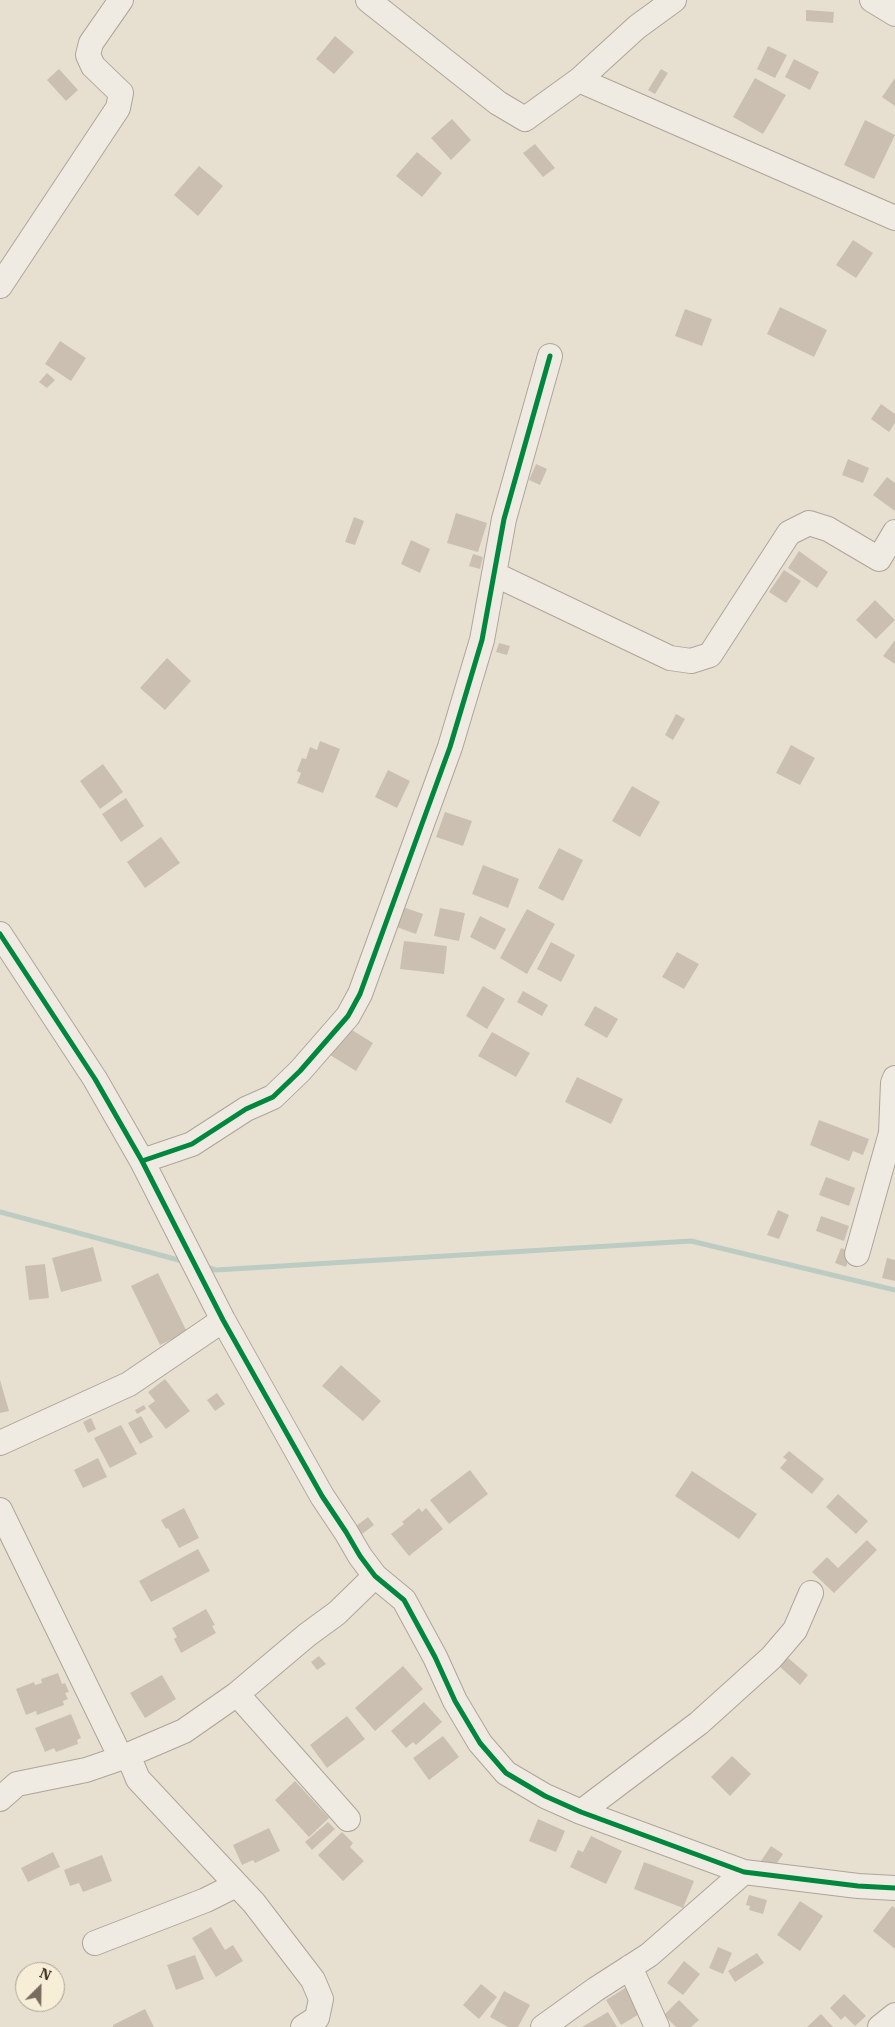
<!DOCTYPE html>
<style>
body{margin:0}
#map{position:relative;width:895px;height:2027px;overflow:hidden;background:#e7e0d1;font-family:"IBM Plex Serif",serif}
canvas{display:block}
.north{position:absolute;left:15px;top:1962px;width:50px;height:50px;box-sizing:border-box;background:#f7eed8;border:1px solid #ada18e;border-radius:50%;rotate:23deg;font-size:14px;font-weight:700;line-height:20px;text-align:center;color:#3d2e20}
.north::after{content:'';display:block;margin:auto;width:18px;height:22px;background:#786c5e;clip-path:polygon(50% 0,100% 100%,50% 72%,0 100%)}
</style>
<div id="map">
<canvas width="895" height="2027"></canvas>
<div class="north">N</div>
</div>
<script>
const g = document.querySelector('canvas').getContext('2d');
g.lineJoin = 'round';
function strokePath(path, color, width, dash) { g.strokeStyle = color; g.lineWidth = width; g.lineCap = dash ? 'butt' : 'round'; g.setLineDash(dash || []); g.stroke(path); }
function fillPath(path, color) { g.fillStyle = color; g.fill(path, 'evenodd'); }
const stream = new Path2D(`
 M0,1212L186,1262
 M203,1266L216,1270L691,1241L895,1290`);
const building = new Path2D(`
 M806,10L834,12L833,23L806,21Z
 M335,36L354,52L334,74L316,59Z
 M768,46L787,55L775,78L757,69Z
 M794,59L819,72L810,90L785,77Z
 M59,69L78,90L66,101L47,80Z
 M661,69L668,73L655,94L648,90Z
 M755,78L786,95L763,134L733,117Z
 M895,78V106L882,97Z
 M452,119L471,140L451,160L431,138Z
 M865,120L895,135L874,179L844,165Z
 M535,144L555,168L543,177L523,153Z
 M417,152L442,173L422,197L396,176Z
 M199,166L223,186L198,216L174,195Z
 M853,240L873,253L856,278L836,265Z
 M780,307L827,330L814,357L767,334Z
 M685,309L712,319L702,346L675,336Z
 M60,341L86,358L71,381L45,364Z
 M47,373L55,380L47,388L39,382Z
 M881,404L895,414V423L889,432L871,419Z
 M848,459L869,468L863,483L842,475Z
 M536,464L547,469L540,485L529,480Z
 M887,477L895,483V511L873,495Z
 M456,513L487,523L478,552L447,543Z
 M354,517L364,521L355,545L345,542Z
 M411,540L430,549L420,573L401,564Z
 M799,551L828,572L817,588L788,568Z
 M473,554L483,557L480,569L469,566Z
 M784,570L801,581L786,603L769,592Z
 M875,600L895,620L876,639L856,620Z
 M895,640V664L883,656Z
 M499,643L510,646L507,655L496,652Z
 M167,658L191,681L165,710L140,688Z
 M676,714L685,719L673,740L665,735Z
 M320,741L340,749L323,793L297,783L301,773L297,771L302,758L306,759L310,747L317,750Z
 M791,745L815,758L800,785L776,773Z
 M103,764L123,792L100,809L80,781Z
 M388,770L410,781L397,808L375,797Z
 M632,786L660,802L640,837L612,821Z
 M126,798L144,826L121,842L102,814Z
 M445,812L472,821L463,846L436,837Z
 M161,837L180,863L145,888L127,862Z
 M559,848L583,860L563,901L538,888Z
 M483,865L519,879L508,908L472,894Z
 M400,906L423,914L416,934L394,926Z
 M440,908L465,913L459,941L434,936Z
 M527,909L555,924L527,974L500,958Z
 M480,916L506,929L495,950L470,937Z
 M404,941L447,946L444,974L400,969Z
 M551,942L575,955L561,982L537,969Z
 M677,952L699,964L684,989L662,977Z
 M483,986L505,999L487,1029L466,1016Z
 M523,991L548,1005L542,1016L517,1002Z
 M595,1006L618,1019L607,1038L584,1025Z
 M347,1027L373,1043L356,1071L330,1055Z
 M492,1032L530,1053L516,1077L478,1056Z
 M577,1077L623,1099L611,1124L565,1102Z
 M819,1120L869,1139L863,1155L853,1151L849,1161L810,1145Z
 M826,1177L855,1188L849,1206L819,1195Z
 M778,1210L789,1215L779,1239L767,1235Z
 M821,1216L849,1226L844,1241L816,1231Z
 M93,1247L102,1281L61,1292L52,1258Z
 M841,1248L851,1252L846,1267L835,1263Z
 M887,1258L895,1260V1281L882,1278Z
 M45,1264L49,1298L29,1300L25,1266Z
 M158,1273L187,1332L160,1345L131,1286Z
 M341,1365L381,1401L363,1421L322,1386Z
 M165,1379L190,1411L166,1429L148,1406L155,1401L148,1392Z
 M0,1380L9,1411L0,1413Z
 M217,1393L225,1404L215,1411L207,1400Z
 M144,1405L146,1409L137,1414L135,1410Z
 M141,1416L153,1437L140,1444L128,1423Z
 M91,1418L96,1429L88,1433L83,1422Z
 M121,1425L137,1454L110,1468L94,1438Z
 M789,1451L824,1479L812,1494L780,1468L787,1460L783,1457Z
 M98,1458L107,1477L83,1488L74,1470Z
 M470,1470L488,1494L449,1524L430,1500Z
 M692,1471L757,1514L739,1539L675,1496Z
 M838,1494L868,1521L856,1534L826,1507Z
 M184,1508L199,1538L179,1548L168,1528L166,1529L161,1520Z
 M419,1508L422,1512L426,1508L443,1529L409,1556L391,1534L404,1524L402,1522Z
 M368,1517L374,1525L362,1534L356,1526Z
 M867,1540L877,1550L834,1593L812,1572L827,1557L838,1568Z
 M198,1549L210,1571L151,1602L139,1581Z
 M206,1609L215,1625L212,1626L216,1633L181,1653L174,1639L177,1637L172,1628Z
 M319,1656L326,1664L317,1670L311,1662Z
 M787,1657L808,1675L800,1685L779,1666Z
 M403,1666L423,1689L375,1731L355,1708Z
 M58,1673L62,1684L65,1683L69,1692L65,1693L68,1699L63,1701L64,1705L37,1715L36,1711L26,1715L16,1689L34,1682L35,1685L42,1683L41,1679Z
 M162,1675L176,1699L145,1718L130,1693Z
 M424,1702L442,1722L416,1745L413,1742L406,1748L391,1731Z
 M71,1714L81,1738L77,1740L78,1744L56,1752L54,1748L45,1752L35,1728Z
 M347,1716L365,1739L327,1768L310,1745Z
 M443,1736L459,1757L429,1780L413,1758Z
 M732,1756L751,1774L730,1796L711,1777Z
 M295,1781L329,1818L309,1837L275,1800Z
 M538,1819L565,1831L556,1852L529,1841Z
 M328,1822L335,1829L312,1850L305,1842Z
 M269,1828L280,1851L255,1863L253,1860L242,1865L233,1845Z
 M342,1832L353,1843L350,1847L364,1861L343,1881L318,1855Z
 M591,1836L622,1851L606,1884L570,1867L578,1850L583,1852Z
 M771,1846L783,1854L773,1869L761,1861Z
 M53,1852L60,1867L28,1882L21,1868Z
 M102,1855L112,1881L83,1892L79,1883L70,1886L64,1870Z
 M644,1862L694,1881L683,1908L634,1889Z
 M749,1895L767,1900L763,1914L749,1910L750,1906L746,1905Z
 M800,1901L823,1916L800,1951L777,1935Z
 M892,1906L895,1908V1949L873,1931Z
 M211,1927L225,1950L233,1945L243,1961L216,1977L192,1938Z
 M718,1947L732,1953L723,1974L709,1968Z
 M757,1953L764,1963L735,1982L728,1971Z
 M195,1955L204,1979L176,1990L167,1965Z
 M684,1961L700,1974L683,1995L667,1983Z
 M481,1984L497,1997L479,2019L463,2005Z
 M630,1985L646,2010L621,2025L606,2000Z
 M504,1991L530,2005L518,2027H508L490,2017Z
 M844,1994L866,2016L855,2026L845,2016L841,2020L830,2008Z
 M679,2000L699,2020L691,2027H676L664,2015Z
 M145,2009L154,2027H113V2025Z
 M608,2012L617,2027H582Z
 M821,2014L833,2027H807Z`);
const minor = new Path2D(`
 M368,0L498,103L525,119L579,80L637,27L674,0
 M872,0L895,14
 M579,80L895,218
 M0,286L118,108L121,93L93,66L88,55L91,43L121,0
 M494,574L670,658L691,661L710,655L789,533L809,523L828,529L879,559L895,532
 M0,934L95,1079L142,1161L223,1320L322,1496L346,1532L360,1556L375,1576L404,1600L435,1657L455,1701L480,1743L506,1773L545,1796L581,1812L744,1872L858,1886L895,1888
 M142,1161L192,1144L246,1109L273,1097L300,1071L348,1016L360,994L450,747L482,640L504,519L550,356
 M857,1254L891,1133L893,1083L895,1078
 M0,1443L129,1384L223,1320
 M0,1510L121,1758
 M237,1694L348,1819
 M128,1755L138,1779L254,1903L313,1980L321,1999L317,2018L303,2027
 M0,1799L17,1784L86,1770L121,1758L184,1731L237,1694L307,1635L337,1613L375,1576
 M581,1812L699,1723L771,1658L795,1630L811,1593
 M95,1943L206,1900L236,1885
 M630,1967L657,2027
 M543,2027L596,1989L649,1955L744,1872
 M880,2027L895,2015`);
const cycleway = new Path2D(`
 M0,934L95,1079L142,1161L223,1320L322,1496L346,1532L360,1556L375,1576L404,1600L435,1657L455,1701L480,1743L506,1773L545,1796L581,1812L744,1872L858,1886L895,1888
 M142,1161L192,1144L246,1109L273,1097L300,1071L348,1016L360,994L450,747L482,640L504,519L550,356`);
strokePath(stream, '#bcccc2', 5);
fillPath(building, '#cbbfb2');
strokePath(minor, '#ada599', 26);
strokePath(minor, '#efebe3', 24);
strokePath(cycleway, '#00873e', 5);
</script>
